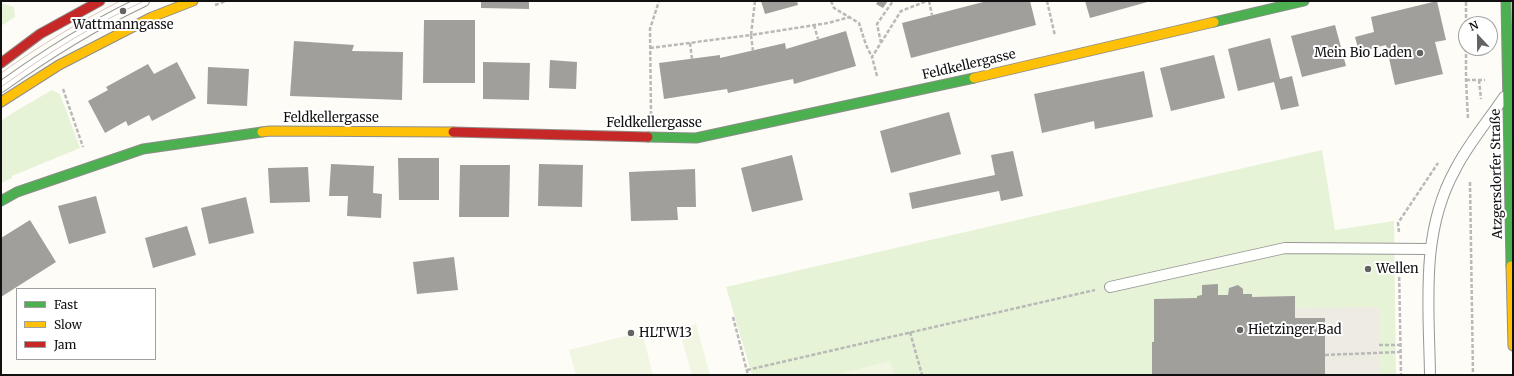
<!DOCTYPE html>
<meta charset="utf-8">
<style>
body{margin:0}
#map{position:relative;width:1514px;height:376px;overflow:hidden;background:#fdfcf7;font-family:Merriweather,serif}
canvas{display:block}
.frame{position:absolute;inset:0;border:2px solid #111;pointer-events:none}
.legend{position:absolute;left:16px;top:288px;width:140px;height:72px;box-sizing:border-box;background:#fff;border:1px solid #a0a0a0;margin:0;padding:5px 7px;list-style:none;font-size:12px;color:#111}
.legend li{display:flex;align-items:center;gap:8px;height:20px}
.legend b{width:20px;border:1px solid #a0a0a0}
.north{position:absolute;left:1458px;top:16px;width:40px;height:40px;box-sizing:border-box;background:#fff;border:1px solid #a0a0a0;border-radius:50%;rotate:338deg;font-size:11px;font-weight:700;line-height:16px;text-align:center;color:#111}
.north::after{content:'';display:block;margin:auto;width:14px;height:18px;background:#646362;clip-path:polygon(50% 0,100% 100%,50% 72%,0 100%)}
</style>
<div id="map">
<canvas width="1514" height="376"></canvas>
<div class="frame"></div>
<ul class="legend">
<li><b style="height:5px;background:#4caf50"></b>Fast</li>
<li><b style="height:5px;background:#ffc107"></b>Slow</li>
<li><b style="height:5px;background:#c62828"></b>Jam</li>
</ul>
<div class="north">N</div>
</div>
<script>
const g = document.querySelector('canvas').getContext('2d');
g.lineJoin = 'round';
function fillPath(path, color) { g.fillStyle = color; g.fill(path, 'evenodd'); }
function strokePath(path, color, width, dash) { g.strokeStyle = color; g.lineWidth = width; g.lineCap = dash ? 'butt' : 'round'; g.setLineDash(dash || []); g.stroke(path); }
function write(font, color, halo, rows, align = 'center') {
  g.font = font + ' Merriweather,serif'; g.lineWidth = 4; g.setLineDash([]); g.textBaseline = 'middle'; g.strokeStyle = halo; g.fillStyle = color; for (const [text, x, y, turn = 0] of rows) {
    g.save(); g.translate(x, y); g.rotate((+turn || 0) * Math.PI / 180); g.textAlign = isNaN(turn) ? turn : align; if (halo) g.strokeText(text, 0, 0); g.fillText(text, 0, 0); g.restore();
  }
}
const green = new Path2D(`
 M1,3L14,7L15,17L1,26Z
 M52,90L60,94L80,148L12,176V178L1,183V121L14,112Z
 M1322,150L1335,230L1394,221L1396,375H752L726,287Z`);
const pitch = new Path2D(`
 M696,324L710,375H692L679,329Z
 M642,332L653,375H576L569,350Z
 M890,361L894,375H835Z`);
const plaza = new Path2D(`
 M1379,307V375H1325V318H1295V308Z`);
const building = new Path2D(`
 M481,1H529V9L481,8Z
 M761,1H797L798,5L765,14Z
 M878,1H888L883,8L876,4Z
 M987,1H1030L1036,25L911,58L902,23Z
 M1085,1H1151L1090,18Z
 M1437,1L1446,40L1435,42L1443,74L1395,85L1386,45L1359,52L1355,37L1374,32L1371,17Z
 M424,20H475V83H423Z
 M1335,25L1346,66L1302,77L1291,36Z
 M846,31L856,66L794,84L793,79L728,93L727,89L664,99L659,63L720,55V58L785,43L786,49Z
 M1270,38L1280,79L1292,76L1299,106L1281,110L1274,82L1238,91L1228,49Z
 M294,41L354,45L352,51L403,52L402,100L290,96Z
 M1214,55L1225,98L1171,111L1160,68Z
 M550,60L577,62L576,89L549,88Z
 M177,62L196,98L152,121L149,115L128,126L126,121L105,133L88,101L108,90L106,87L148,64L154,74Z
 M483,62L530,63L529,100L483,99Z
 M208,67L249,69L247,106L207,104Z
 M1144,71L1153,117L1095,129L1094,121L1042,133L1034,94Z
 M949,112L961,154L891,173L880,131Z
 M1013,151L1023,196L1001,201L999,191L912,209L909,193L995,175L991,155Z
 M792,155L803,200L752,212L741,168Z
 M398,158H439V200H399Z
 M331,164L374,166L373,193L382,194L381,218L347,216L348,196H329Z
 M539,164L583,165L582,207L538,206Z
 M460,165H510L509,217H459Z
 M308,167L310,202L270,203L268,168Z
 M695,169L696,207H677L678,220L631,221L629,172Z
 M96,196L106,233L69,244L58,206Z
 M246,197L254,233L209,244L201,208Z
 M30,220L56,262L1,297V238Z
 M187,226L196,255L153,268L145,238Z
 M454,257L458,290L417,294L413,262Z
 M1218,284V295H1228L1229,288L1238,285L1243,289V294H1252V297L1295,296V318H1325V375H1152V342H1154V299L1197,298V296L1202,295V285Z`);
const path = new Path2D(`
 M831,1L834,8L859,23L866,45L872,57
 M929,1L932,15
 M1047,1L1055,36
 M215,5L226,1
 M1466,24V80L1468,119
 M1466,24V1
 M814,25L818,39
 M690,43L692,59
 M881,43L877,24L893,1
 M650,48L751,35L755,1
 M753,51L751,35L828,23L850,17
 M877,76L872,57L901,11L927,1
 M1466,80H1485
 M1479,80L1481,99
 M63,89L83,147
 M651,115L650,29L659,1
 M1470,182L1473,375
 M1399,232L1398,223L1438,163
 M1399,265L1401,375
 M733,317L748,375
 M910,332L922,375
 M1379,345H1400
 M1325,355L1400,352
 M747,370L1095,290`);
const lane = new Path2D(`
 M1,87C48,53 91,26 144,1
 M1110,287L1285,248L1430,249
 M1430,375C1429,306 1420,233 1455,170C1468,144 1488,121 1504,97`);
const fast = new Path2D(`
 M1506,1L1511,266
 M1214,22L1304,1
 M648,137L696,138L974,78
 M1,201L17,192L143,149L262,132`);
const slow = new Path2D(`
 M974,78L1214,22
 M1,102L59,65L152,17L193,1
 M262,132L270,131L453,132
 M1511,266L1513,346`);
const jam = new Path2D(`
 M1,63L40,34L100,1
 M453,132L648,137`);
const tram = new Path2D(`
 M1,73C39,46 79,22 120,1
 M1,87C48,53 91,26 144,1`);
const markers = [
 [123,11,4,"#646362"],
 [1420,53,4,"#646362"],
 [1368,269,4,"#646362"],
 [1240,330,4,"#646362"],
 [631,333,4,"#646362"]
];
const poiNames = [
 ["Wattmanngasse",123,25,"center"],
 ["Mein Bio Laden",1412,53,"right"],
 ["Wellen",1376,269],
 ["Hietzinger Bad",1248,330],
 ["HLTW13",639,333]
];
const streetNames = [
 ["Feldkellergasse",969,65,-13],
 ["Feldkellergasse",331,118],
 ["Feldkellergasse",654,123],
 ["Atzgersdorfer Straße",1497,174,-91]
];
fillPath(green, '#e7f3d7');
fillPath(pitch, '#f0f6e1');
fillPath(plaza, '#edebe2');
fillPath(building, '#a19f9c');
strokePath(lane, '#979795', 12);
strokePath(fast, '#8e8d8b', 11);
strokePath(slow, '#8e8d8b', 11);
strokePath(jam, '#8e8d8b', 11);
strokePath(path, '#b9b9b8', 2.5, [4, 2]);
strokePath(lane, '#fffffe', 10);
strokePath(fast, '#4caf50', 9);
strokePath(slow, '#ffc107', 9);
strokePath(jam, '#c62828', 9);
strokePath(tram, '#d9c6c7', 1);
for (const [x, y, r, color] of markers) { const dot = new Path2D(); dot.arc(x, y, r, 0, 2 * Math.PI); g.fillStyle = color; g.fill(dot); strokePath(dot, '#fff', 1.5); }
write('13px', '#111', '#fff', poiNames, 'left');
write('13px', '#111', '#fff', streetNames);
</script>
